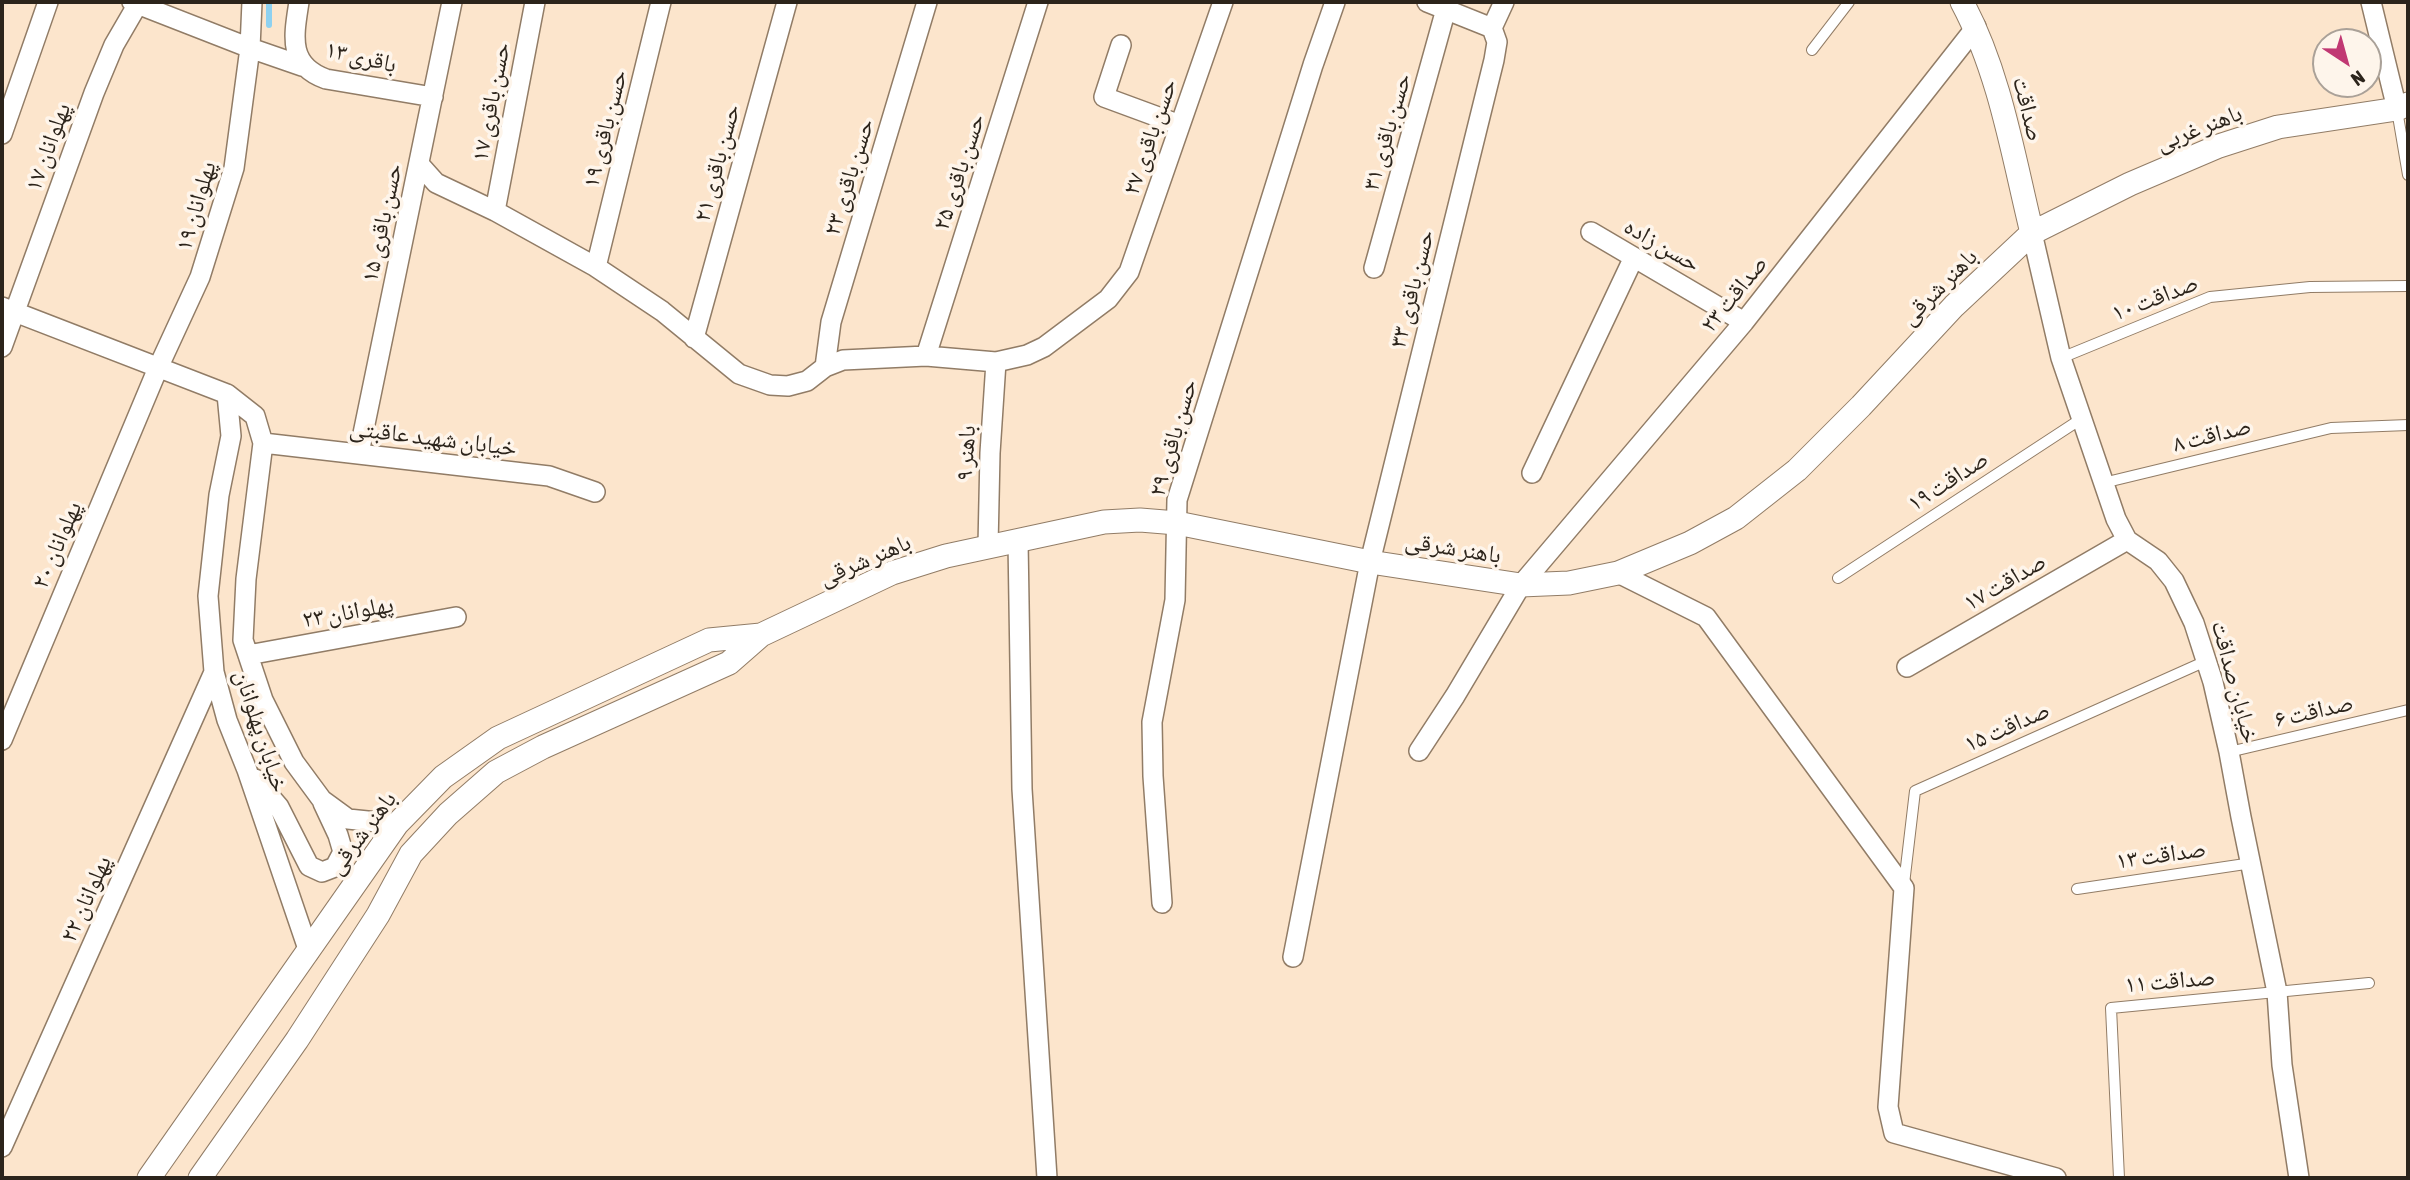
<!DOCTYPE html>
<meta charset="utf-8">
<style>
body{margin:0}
#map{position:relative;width:2410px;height:1180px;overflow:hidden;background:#fce5cc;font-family:"Asap Condensed",sans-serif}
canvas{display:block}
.frame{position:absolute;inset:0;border:4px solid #2c241b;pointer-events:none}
.north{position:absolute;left:2312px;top:28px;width:70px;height:70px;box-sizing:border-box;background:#fef5eb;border:2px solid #aaa198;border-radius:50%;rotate:144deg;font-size:19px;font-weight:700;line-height:28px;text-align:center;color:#2c241b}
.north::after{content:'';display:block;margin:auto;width:24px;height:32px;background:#c13873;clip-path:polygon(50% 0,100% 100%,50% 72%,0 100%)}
</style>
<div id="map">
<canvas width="2410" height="1180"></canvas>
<div class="frame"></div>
<div class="north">N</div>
</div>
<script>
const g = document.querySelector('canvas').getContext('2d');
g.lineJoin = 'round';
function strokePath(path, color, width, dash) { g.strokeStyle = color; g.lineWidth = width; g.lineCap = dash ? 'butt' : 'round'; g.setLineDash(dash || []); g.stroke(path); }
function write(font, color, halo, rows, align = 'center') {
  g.font = font + ' "Asap Condensed","Noto Naskh Arabic",sans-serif'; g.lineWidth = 7; g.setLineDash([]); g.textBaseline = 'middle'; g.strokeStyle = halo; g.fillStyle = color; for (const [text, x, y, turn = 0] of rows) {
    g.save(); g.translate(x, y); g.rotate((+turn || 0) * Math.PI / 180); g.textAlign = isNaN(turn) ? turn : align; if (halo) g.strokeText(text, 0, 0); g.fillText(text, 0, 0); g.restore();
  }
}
const stream = new Path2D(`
 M269,25V2`);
const service = new Path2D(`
 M1812,50L1849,2
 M2397,110L2408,175
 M2061,358L2210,297L2310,287L2408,286
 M2103,483L2331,428L2408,425
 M1838,578L2081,419
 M2229,752L2408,710
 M1904,884L1915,791L2206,661
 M2077,889L2252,863
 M2119,1178L2111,1008L2369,983`);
const minor = new Path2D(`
 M132,2L250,48L302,66
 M299,2C294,35 287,65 326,79L433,97
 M1427,2L1492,28
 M2371,2L2397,109
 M1492,28L1504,2
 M1121,45L1104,97L1180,125
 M2,134L48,2
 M419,164L436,183L495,211L596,267L662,311L739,374L770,385L788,386L807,381L825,367L843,360L926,356L996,362L1027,355L1044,347L1108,299L1129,272L1223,2
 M495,211L535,2
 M1591,232L1744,322
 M2032,233L2061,358L2116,519L2127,540L2158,561L2174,581L2194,623L2213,682L2229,752L2241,817L2277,992L2282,1065L2299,1178
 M596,267L661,2
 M1374,268L1446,9
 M2,307L227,394L255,416L263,443L246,579L243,640L263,700L294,762L322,800L348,819L397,824
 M694,338L787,2
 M2,347L94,93L114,45L139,2
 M926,356L1038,2
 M825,367L831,322L927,2
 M227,394L231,436L219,495L208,596L214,672L227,720L247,770L309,952
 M263,443L549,476L595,492
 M359,453L452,2
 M1532,473L1634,257
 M1018,541L1022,789L1047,1178
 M988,546L990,453L996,362
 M1618,573L1706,617L1904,888L1888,1107L1894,1133L2056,1178
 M248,655L456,617
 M1907,667L2127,540
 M2,740L158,368L200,277L234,168L250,48L252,2
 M1419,751L1455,696L1521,585L1744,322L1976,27
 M255,779L279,807L309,866L322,872L335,867L343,852L338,835L323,803
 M1162,903L1153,776L1152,722L1175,600L1177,500L1313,65L1335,2
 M1293,957L1370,562L1494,60L1497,42L1492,28
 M2,1147L214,672`);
const tertiary = new Path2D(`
 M1962,2C2000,73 2013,155 2032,233
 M149,1178L397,824L443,777L498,738L709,640L761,635
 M200,1178L297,1040L378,915L411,854L448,814L496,772L543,747L729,663L761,635L892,573L946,556L1104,522L1140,520L1177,523L1370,562L1521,585L1569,583L1618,573L1690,543L1736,518L1797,470L1861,406L1954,306L2032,233L2130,184L2219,146L2278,127L2397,109L2408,104`);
const streetNames = [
 ["باقری ۱۳",361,57,13],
 ["حسن باقری ۱۷",491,102,-79],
 ["صداقت",2028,109,76],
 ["باهنر غربی",2199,128,-21],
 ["حسن باقری ۱۹",605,129,-76],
 ["حسن باقری ۳۱",1387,132,-74],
 ["حسن باقری ۲۷",1150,137,-71],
 ["پهلوانان ۱۷",48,147,-70],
 ["حسن باقری ۲۱",717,163,-75],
 ["حسن باقری ۲۵",959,172,-72],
 ["حسن باقری ۲۳",849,177,-73],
 ["پهلوانان ۱۹",196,206,-74],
 ["حسن باقری ۱۵",382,223,-78],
 ["حسن زاده",1662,245,30],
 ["باهنر شرقی",1939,287,-45],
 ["حسن باقری ۳۳",1412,289,-76],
 ["صداقت ۲۳",1734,294,-51],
 ["صداقت ۱۰",2155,298,-21],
 ["صداقت ۸",2212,435,-14],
 ["خیابان شهید عاقبتی",433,438,7],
 ["حسن باقری ۲۹",1173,438,-74],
 ["باهنر ۹",966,453,-87],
 ["صداقت ۱۹",1948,481,-33],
 ["پهلوانان ۲۰",57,545,-67],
 ["باهنر شرقی",1453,548,9],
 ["باهنر شرقی",865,560,-23],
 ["صداقت ۱۷",2005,582,-30],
 ["پهلوانان ۲۳",348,612,-10],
 ["خیابان صداقت",2235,682,75],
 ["صداقت ۶",2314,711,-13],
 ["صداقت ۱۵",2007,727,-24],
 ["خیابان پهلوانان",261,731,72],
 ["باهنر شرقی",362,833,-53],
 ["صداقت ۱۳",2161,855,-8],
 ["پهلوانان ۲۲",86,899,-66],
 ["صداقت ۱۱",2170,981,-5]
];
strokePath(stream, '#8ed1f0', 6);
strokePath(service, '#917c66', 12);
strokePath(minor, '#917c66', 22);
strokePath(tertiary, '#917c66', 25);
strokePath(service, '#fff', 10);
strokePath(minor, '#fff', 19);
strokePath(tertiary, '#fff', 23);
write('24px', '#2c241b', '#fef5eb', streetNames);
</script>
